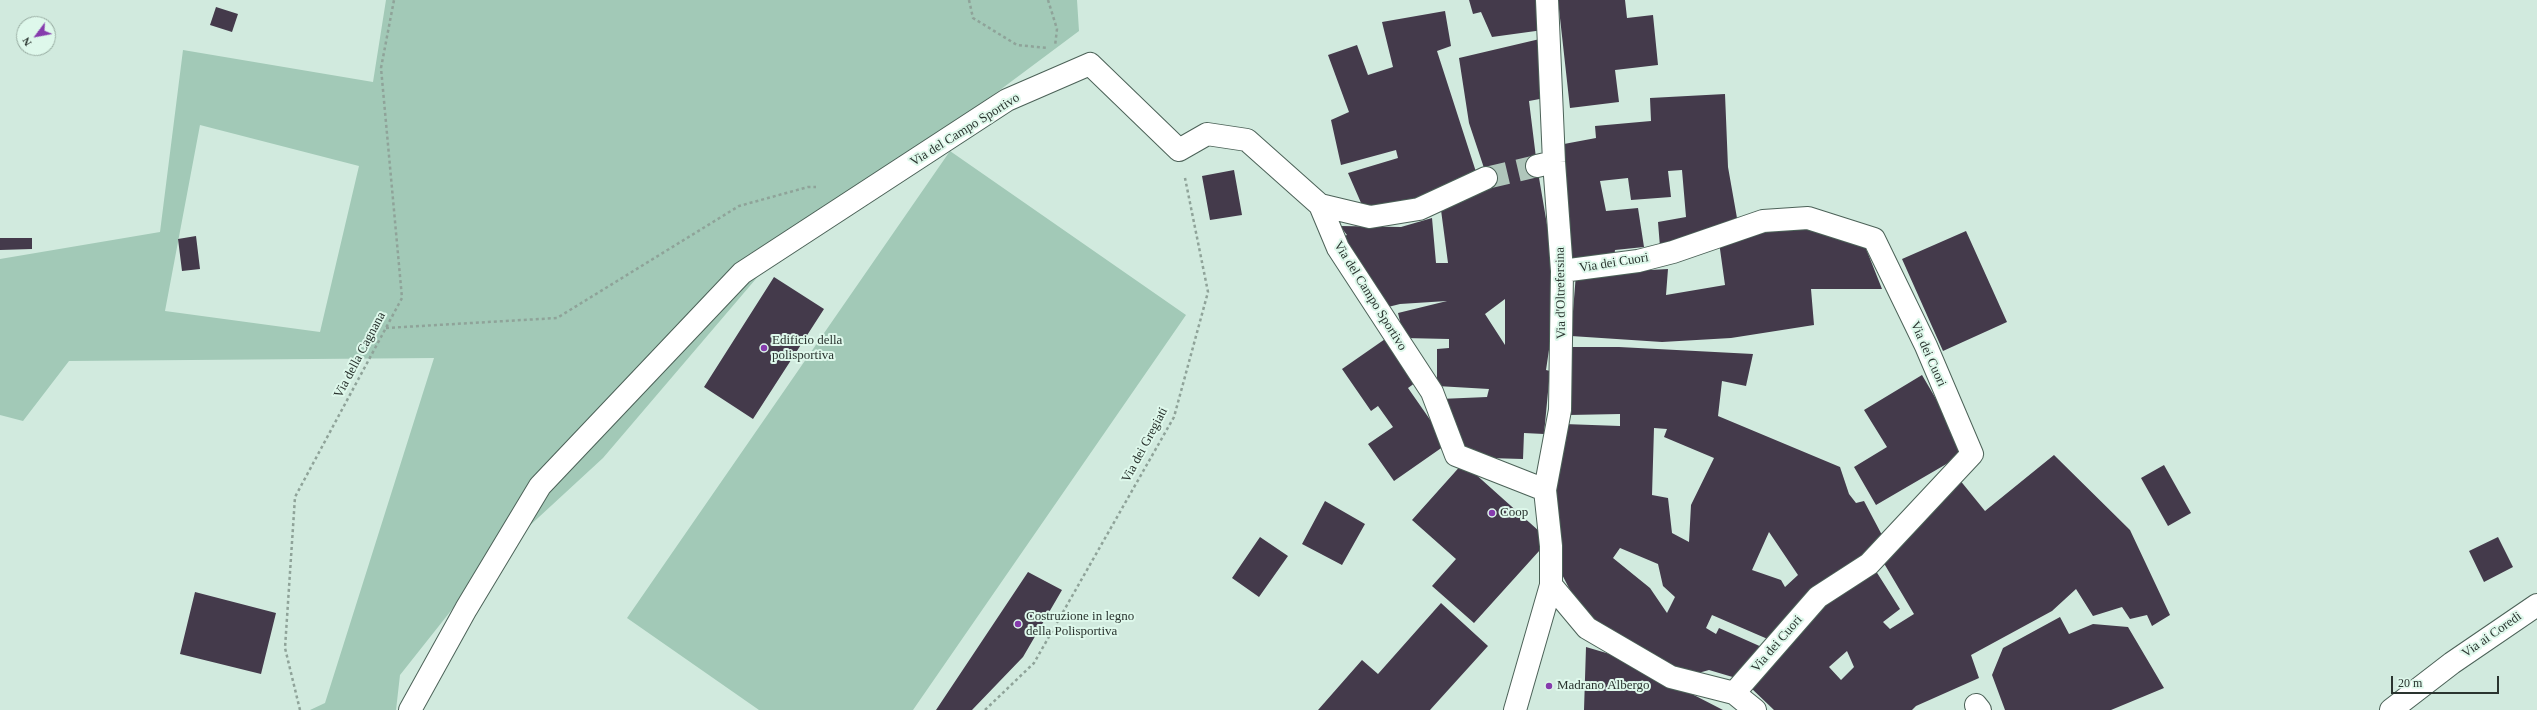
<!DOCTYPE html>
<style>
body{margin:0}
#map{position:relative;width:2537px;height:710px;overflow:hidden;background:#d1eade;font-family:Georgia,serif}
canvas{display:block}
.north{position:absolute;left:16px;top:16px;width:40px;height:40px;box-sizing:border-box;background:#def8eb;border:1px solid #96aaa0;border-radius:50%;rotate:238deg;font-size:11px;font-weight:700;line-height:16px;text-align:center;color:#2a342f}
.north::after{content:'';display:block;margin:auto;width:14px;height:18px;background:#863bad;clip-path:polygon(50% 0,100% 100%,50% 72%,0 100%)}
.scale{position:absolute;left:2391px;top:676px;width:108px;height:18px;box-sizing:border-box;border:2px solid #2a342f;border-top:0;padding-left:5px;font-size:12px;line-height:14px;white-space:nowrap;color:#2a342f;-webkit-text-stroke:3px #def8eb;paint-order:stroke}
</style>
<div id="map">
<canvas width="2537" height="710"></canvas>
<div class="north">N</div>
<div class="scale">20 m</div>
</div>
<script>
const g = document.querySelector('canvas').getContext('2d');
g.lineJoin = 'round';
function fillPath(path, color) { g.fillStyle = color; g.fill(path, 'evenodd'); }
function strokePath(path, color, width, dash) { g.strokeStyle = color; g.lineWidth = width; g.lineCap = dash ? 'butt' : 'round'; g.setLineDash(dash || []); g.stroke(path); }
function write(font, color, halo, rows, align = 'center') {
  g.font = font + ' Georgia,serif'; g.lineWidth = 4; g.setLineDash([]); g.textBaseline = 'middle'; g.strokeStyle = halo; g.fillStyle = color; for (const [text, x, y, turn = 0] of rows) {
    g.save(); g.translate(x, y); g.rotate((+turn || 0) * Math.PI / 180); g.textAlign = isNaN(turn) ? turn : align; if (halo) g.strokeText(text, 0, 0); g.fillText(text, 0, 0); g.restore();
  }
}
const green = new Path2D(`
 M386,0H1077L1079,31L772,260L603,458L488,564L400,675L396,710H310L325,703L434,358L69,361L23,421L0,415V259L160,232L183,50L373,82ZM200,125L359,166L320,332L165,311Z
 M950,151L1186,315L913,710H759L627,618Z`);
const building = new Path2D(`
 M1469,0H1543V30L1492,37L1481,12L1473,14Z
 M1558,0H1625L1627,18L1653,15L1658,65L1615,70L1619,102L1570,108Z
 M216,7L238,14L232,32L210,25Z
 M1445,11L1451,46L1437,51L1477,175L1411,203L1365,212L1348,173L1398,158L1396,150L1341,165L1331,120L1349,112L1328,55L1357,45L1368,75L1393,67L1382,22Z
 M1544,38L1545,98L1529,101L1537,166L1552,254L1550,343L1546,370L1550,371L1544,434L1524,433L1523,459L1488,458L1460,450L1440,399L1487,397L1489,389L1437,386V349L1449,348V339L1404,338L1398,313L1447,301L1400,304L1384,308L1342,237L1347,235L1340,226L1401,227L1432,218L1436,263H1448L1441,210L1485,171L1469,123L1459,58ZM1505,299V345L1485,314Z
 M1725,94L1728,167L1737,218L1660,247L1658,222L1686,217L1682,170L1668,171L1671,197L1631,200L1628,178L1600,181L1606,211L1638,208L1644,247L1615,250L1614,259L1569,262L1564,144L1596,138L1595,126L1651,121L1650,98Z
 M1234,170L1242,215L1210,220L1202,176Z
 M1806,224L1865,246L1882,289H1811L1814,325L1731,338L1662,342L1571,336L1576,274L1668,269L1666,295L1725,285L1719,242Z
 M1966,231L2007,322L1943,351L1902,259Z
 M196,236L200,269L182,271L178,239Z
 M0,238H32V249L0,250Z
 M774,277L824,309L753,419L704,387Z
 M1388,337L1419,380L1408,388L1447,444L1394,481L1368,444L1393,427L1378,406L1371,411L1342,369Z
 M1567,347H1619L1753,354L1746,386L1722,381L1718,416L1840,467L1849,494L1856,503L1864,501L1883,537L1770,640L1712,615L1706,628L1716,634L1719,628L1764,648L1736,678L1709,670L1691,675L1597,625L1570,590L1554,559L1553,512L1564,424L1620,426V414L1569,415ZM1654,428L1667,429L1664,437L1714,458L1691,505L1689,542L1672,533L1668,498L1652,495ZM1769,532L1798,575L1785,587L1781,580L1752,570ZM1620,548L1658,564L1663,586L1675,597L1667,613L1650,588L1613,558Z
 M1922,375L1967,452L1876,505L1854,467L1887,447L1864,410Z
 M2054,455L2130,530L2170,615L2152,626L2147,615L2130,619L2122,607L2093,616L2076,589L2052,611L1971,655L1979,678L1916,706L1912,710H1774L1750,687L1804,622L1874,568L1900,609L1883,622L1890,629L1914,614L1882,560L1959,479L1985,511ZM1847,651L1854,667L1841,680L1829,667Z
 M1463,463L1549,540L1474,623L1432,586L1456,559L1412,520Z
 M2164,465L2191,513L2168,526L2141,478Z
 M1325,501L1365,524L1342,565L1302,544Z
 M1260,537L1288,556L1259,597L1232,578Z
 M2498,537L2513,567L2484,582L2469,551Z
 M1028,572L1062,590L1023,657L972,710H936Z
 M195,592L276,613L261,674L180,654Z
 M1441,603L1488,646L1430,710H1318L1362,660L1378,674Z
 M2060,617L2069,634L2093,624L2128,627L2164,688L2111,710H2005L1992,675L2003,648Z
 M1586,647L1620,657L1723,710H1584Z`);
const minorTunnel = new Path2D(`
 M1486,178L1537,166`);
const path = new Path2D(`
 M969,0L973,18L1017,45L1048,48
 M1048,0L1057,29L1055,46
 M386,328L557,318L739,206L808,187H816
 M300,710L285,648L295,497L402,298L381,68L394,0
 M985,710L1034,663L1174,417L1208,292L1185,178`);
const minor = new Path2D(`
 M1537,166L1554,162
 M1320,205L1370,217L1419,209L1486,178
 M1562,271L1638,261L1673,252L1763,221L1808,218L1874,239L1926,346L1972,454L1869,564L1818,597L1734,693
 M1551,585L1587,628L1671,677L1734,693L1755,710
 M1976,705L1980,710
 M410,710L466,609L540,486L742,273L1007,100L1090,64L1179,150L1207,134L1247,140L1320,205L1338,248L1432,392L1456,455L1545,490
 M1515,710L1551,585V546L1545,490L1560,410L1562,271L1554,162L1547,0
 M2391,710L2452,663L2537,605`);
const markers = [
 [764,348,4,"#863bad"],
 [1492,513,4,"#863bad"],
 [1018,624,4,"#863bad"],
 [1549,686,4,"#863bad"]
];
const streetNames = [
 ["Via del Campo Sportivo",965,130,-32],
 ["Via dei Cuori",1614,263,-9],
 ["Via d'Oltrefersina",1561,293,-91],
 ["Via del Campo Sportivo",1370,296,58],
 ["Via dei Cuori",1928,354,66],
 ["Via della Cagnana",360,355,-62],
 ["Via dei Gregiati",1145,445,-62],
 ["Via ai Coredi",2492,635,-35],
 ["Via dei Cuori",1777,644,-49]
];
const poiNames = [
 ["Edificio della",772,341],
 ["polisportiva",772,356],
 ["Coop",1500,513],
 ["Costruzione in legno",1026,617],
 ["della Polisportiva",1026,632],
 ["Madrano Albergo",1557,686]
];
fillPath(green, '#a2c9b7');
fillPath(building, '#443a4b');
strokePath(minorTunnel, '#b0c6bb', 22, [22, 11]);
strokePath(minor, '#4c6258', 24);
strokePath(path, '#8fa399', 2.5, [3, 3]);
strokePath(minor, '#fff', 22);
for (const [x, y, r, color] of markers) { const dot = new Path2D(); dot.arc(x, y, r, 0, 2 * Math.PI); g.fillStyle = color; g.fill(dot); strokePath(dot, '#def8eb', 1.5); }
write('13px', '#2a342f', '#def8eb', streetNames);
write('13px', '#2a342f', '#def8eb', poiNames, 'left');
</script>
